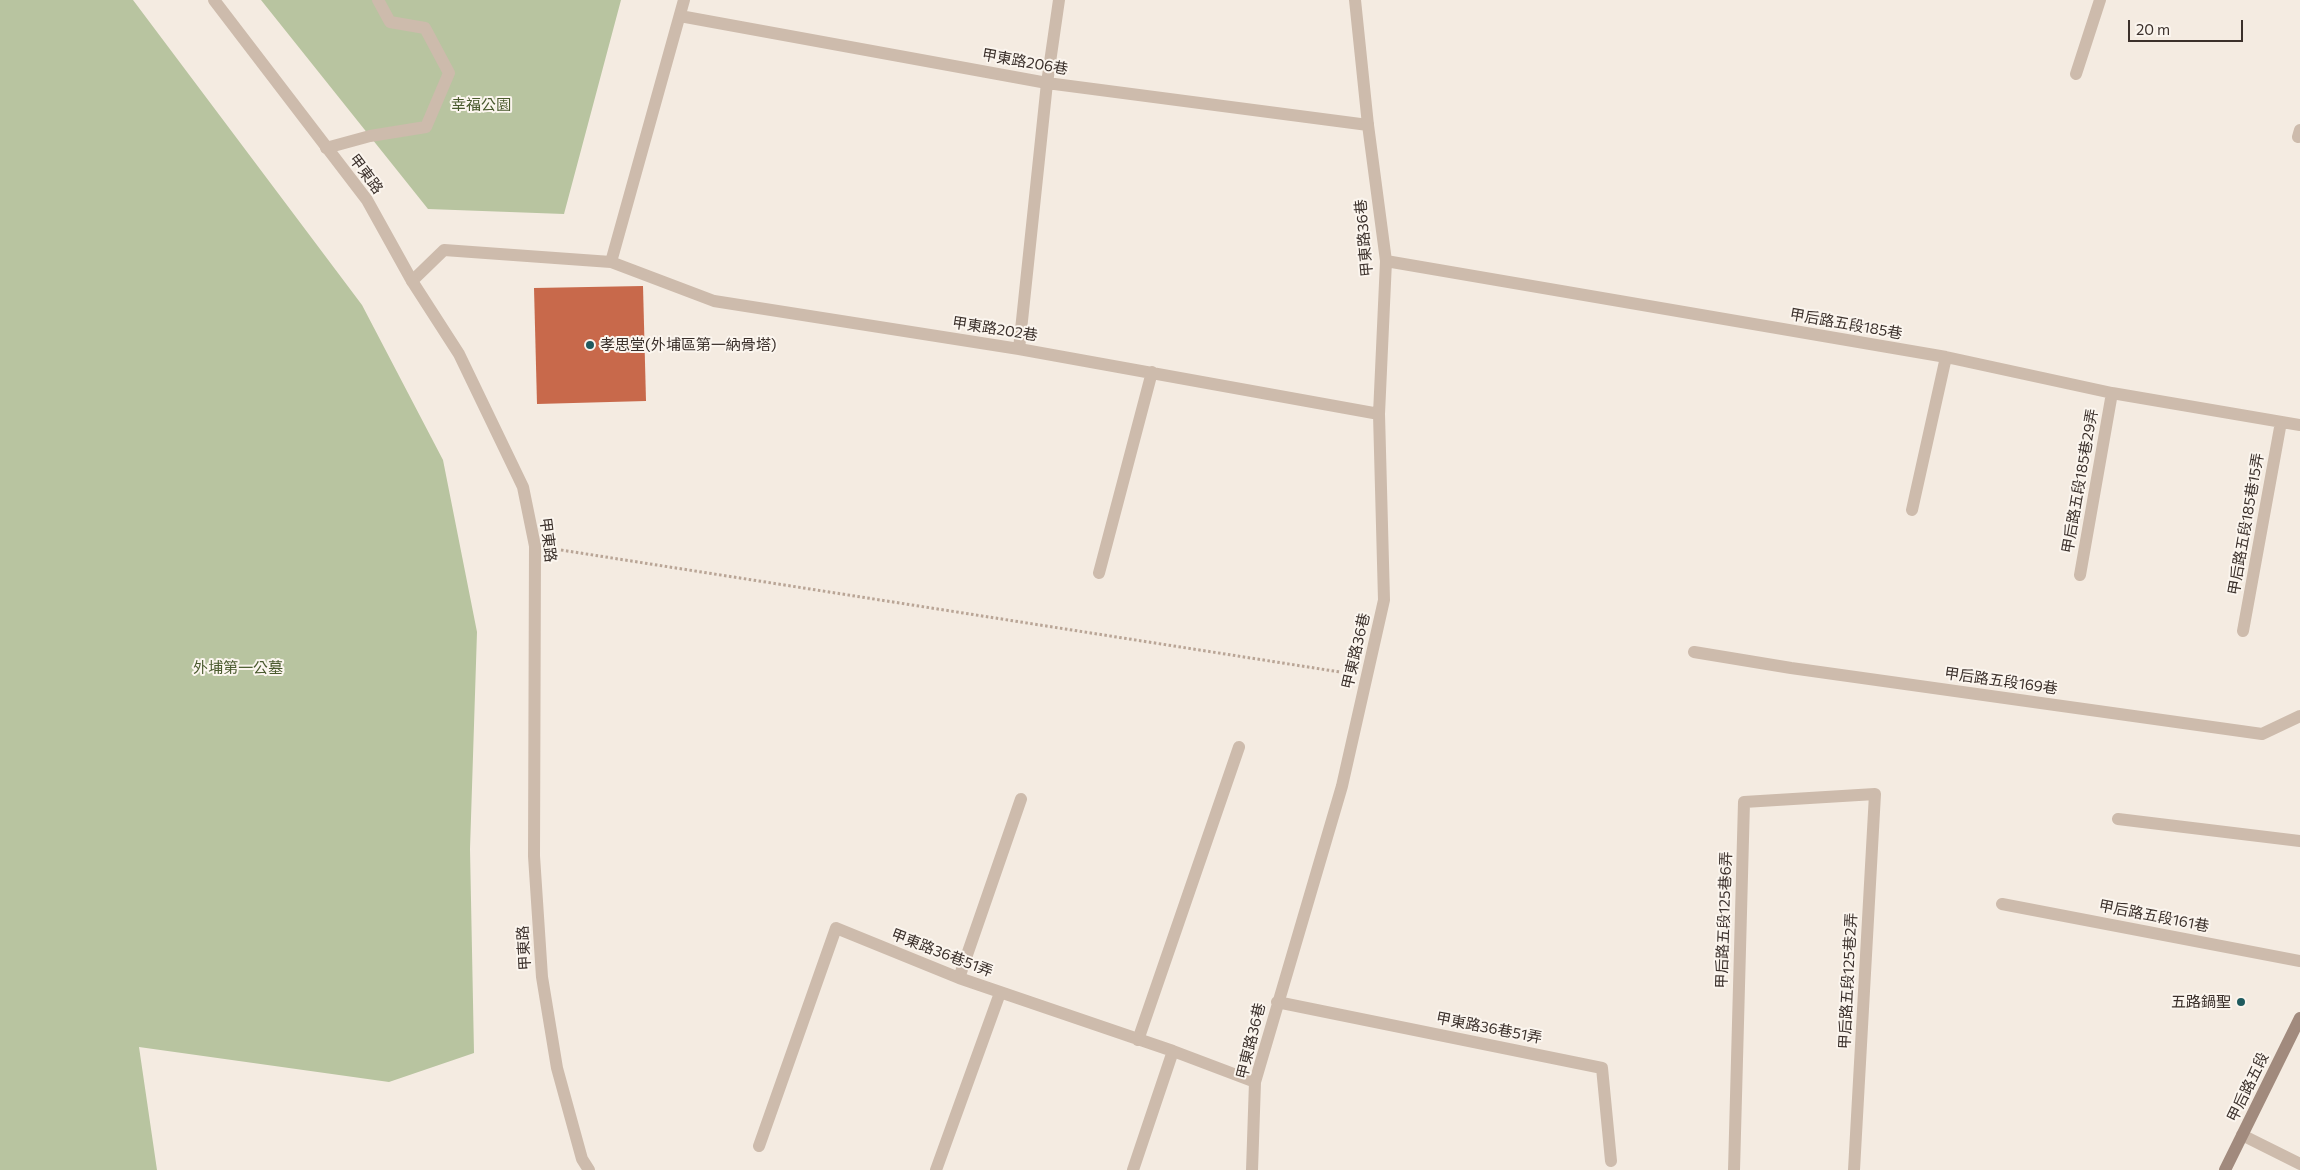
<!DOCTYPE html>
<meta charset="utf-8">
<style>
body{margin:0}
#map{position:relative;width:2300px;height:1170px;overflow:hidden;background:#f4ebe1;font-family:Commissioner,sans-serif}
canvas{display:block}
.scale{position:absolute;left:2128px;top:20px;width:115px;height:22px;box-sizing:border-box;border:2px solid #3b302b;border-top:0;padding-left:6px;font-size:15px;line-height:18px;white-space:nowrap;color:#3b302b;-webkit-text-stroke:4px #fbf5ee;paint-order:stroke}
</style>
<div id="map">
<canvas width="2300" height="1170"></canvas>
<div class="scale">20 m</div>
</div>
<script>
const g = document.querySelector('canvas').getContext('2d');
g.lineJoin = 'round';
function fillPath(path, color) { g.fillStyle = color; g.fill(path, 'evenodd'); }
function strokePath(path, color, width, dash) { g.strokeStyle = color; g.lineWidth = width; g.lineCap = dash ? 'butt' : 'round'; g.setLineDash(dash || []); g.stroke(path); }
function write(font, color, halo, rows, align = 'center') {
  g.font = font + ' Commissioner,"Noto Sans TC",sans-serif'; g.lineWidth = 4; g.setLineDash([]); g.textBaseline = 'middle'; g.strokeStyle = halo; g.fillStyle = color; for (const [text, x, y, turn = 0] of rows) {
    g.save(); g.translate(x, y); g.rotate((+turn || 0) * Math.PI / 180); g.textAlign = isNaN(turn) ? turn : align; if (halo) g.strokeText(text, 0, 0); g.fillText(text, 0, 0); g.restore();
  }
}
const green = new Path2D(`
 M0,0H133L362,305L443,460L477,632L470,849L474,1053L389,1082L139,1047L157,1170H0Z
 M261,0H621L564,214L428,209Z`);
const building = new Path2D(`
 M643,286L646,401L537,404L534,288Z`);
const path = new Path2D(`
 M561,550L1340,672`);
const service = new Path2D(`
 M680,16L1047,83L1368,125L1386,261L1379,414L1384,600L1342,786L1255,1082L1252,1170
 M2076,74L2100,0
 M2298,137L2300,130
 M1386,261L1946,357L2112,393L2300,425
 M611,262L714,301L1019,349L1379,414
 M412,281L444,250L611,262L684,0
 M1019,349L1047,83L1059,0
 M1912,510L1946,357
 M1099,573L1152,372
 M2080,575L2112,393
 M2243,631L2281,422
 M1694,652L1791,668L2262,734L2300,716
 M2118,819L2300,841
 M2002,904L2300,961
 M959,978L1021,799
 M1277,1002L1602,1068L1611,1161
 M1138,1040L1239,747
 M2242,1135L2300,1164
 M759,1146L836,928L959,978L1173,1051L1255,1082
 M936,1170L1000,993
 M1133,1170L1173,1051
 M1734,1170L1744,802L1875,794L1854,1170`);
const pedestrian = new Path2D(`
 M326,148L370,136L426,127L449,73L425,28L390,22L378,0`);
const minor = new Path2D(`
 M1355,0L1368,125`);
const tertiary = new Path2D(`
 M214,0L367,200L412,281L459,354L523,487L535,546L534,856L542,977L557,1068L582,1159L589,1170`);
const secondary = new Path2D(`
 M2225,1170L2300,1018`);
const markers = [
 [590,345,5,"#1f5a5e"],
 [2241,1002,5,"#1f5a5e"]
];
const streetNames = [
 ["甲東路206巷",1025,62,10],
 ["甲東路",366,174,53],
 ["甲東路36巷",1364,238,-95],
 ["甲后路五段185巷",1846,324,10],
 ["甲東路202巷",995,329,9],
 ["甲后路五段185巷29弄",2080,481,-80],
 ["甲后路五段185巷15弄",2246,524,-80],
 ["甲東路",548,540,83],
 ["甲東路36巷",1356,651,-77],
 ["甲后路五段169巷",2001,681,8],
 ["甲后路五段161巷",2154,916,11],
 ["甲后路五段125巷6弄",1724,920,-88],
 ["甲東路",524,948,-93],
 ["甲東路36巷51弄",942,953,21],
 ["甲后路五段125巷2弄",1848,981,-87],
 ["甲東路36巷51弄",1489,1028,11],
 ["甲東路36巷",1251,1041,-76],
 ["甲后路五段",2248,1087,-64]
];
const parkNames = [
 ["幸福公園",481,105],
 ["外埔第一公墓",238,668]
];
const poiNames = [
 ["孝思堂(外埔區第一納骨塔)",600,345],
 ["五路鍋聖",2231,1002,"right"]
];
fillPath(green, '#b8c4a0');
fillPath(building, '#c8694b');
strokePath(path, '#b9a596', 3, [2.5, 2.5]);
strokePath(service, '#cdbbac', 12);
strokePath(pedestrian, '#cdbbac', 12);
strokePath(minor, '#cdbbac', 12);
strokePath(tertiary, '#cdbbac', 12);
strokePath(secondary, '#a18a7d', 12);
for (const [x, y, r, color] of markers) { const dot = new Path2D(); dot.arc(x, y, r, 0, 2 * Math.PI); g.fillStyle = color; g.fill(dot); strokePath(dot, '#fbf5ee', 2); }
write('15px', '#3b302b', '#fbf5ee', streetNames);
write('15px', '#4a5a2e', '#fbf5ee', parkNames);
write('15px', '#3b302b', '#fbf5ee', poiNames, 'left');
</script>
